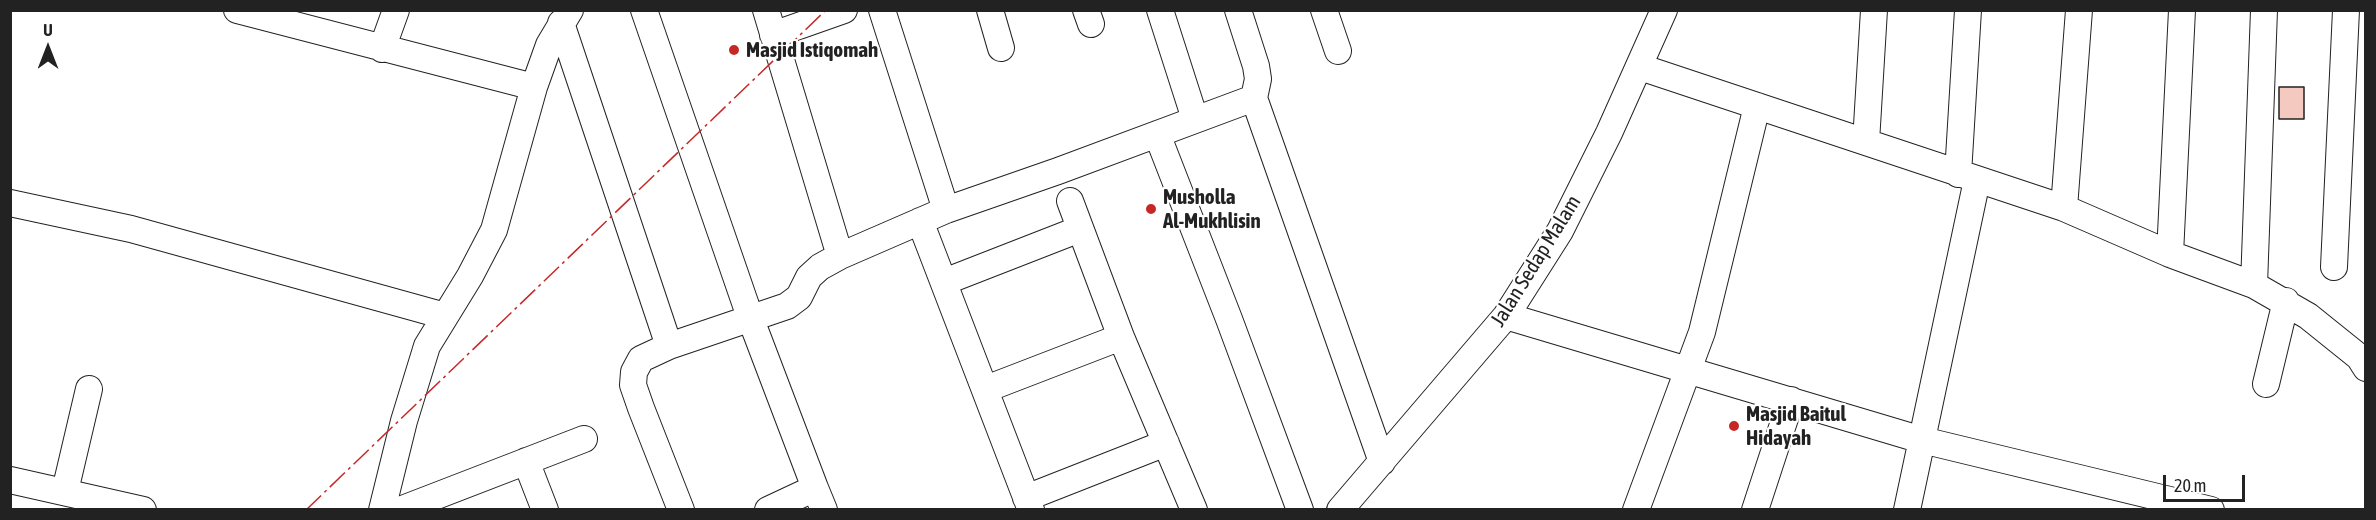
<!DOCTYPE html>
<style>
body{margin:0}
#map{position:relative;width:2376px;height:520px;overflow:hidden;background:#fff;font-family:"Asap Condensed",sans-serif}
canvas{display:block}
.frame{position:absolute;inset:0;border:12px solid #222;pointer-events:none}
.north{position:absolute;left:18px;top:18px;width:60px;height:60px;-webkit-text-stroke:4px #fff;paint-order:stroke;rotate:0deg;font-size:16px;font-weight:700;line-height:24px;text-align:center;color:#222}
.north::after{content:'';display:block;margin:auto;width:21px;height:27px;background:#222;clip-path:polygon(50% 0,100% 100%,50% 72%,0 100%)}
.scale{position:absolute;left:2163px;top:475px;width:82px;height:27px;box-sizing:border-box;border:3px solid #222;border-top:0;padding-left:8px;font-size:18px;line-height:21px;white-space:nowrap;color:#222;-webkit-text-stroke:4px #fff;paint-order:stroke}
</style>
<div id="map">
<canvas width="2376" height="520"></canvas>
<div class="frame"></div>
<div class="north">U</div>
<div class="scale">20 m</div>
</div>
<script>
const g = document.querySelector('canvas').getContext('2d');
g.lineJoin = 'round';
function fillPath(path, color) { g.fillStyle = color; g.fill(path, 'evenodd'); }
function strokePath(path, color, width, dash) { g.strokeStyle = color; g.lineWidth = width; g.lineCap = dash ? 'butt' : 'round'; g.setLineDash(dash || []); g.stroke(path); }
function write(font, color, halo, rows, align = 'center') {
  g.font = font + ' "Asap Condensed",sans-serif'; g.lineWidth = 4.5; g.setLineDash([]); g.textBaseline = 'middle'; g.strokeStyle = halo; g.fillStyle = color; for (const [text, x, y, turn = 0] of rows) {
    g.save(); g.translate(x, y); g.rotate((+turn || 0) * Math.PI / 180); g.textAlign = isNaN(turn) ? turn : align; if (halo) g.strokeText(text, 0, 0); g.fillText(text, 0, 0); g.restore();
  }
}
const building = new Path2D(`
 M2279,87H2304V119H2279Z`);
const minor = new Path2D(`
 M237,10L534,87
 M644,10L750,317L815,488L768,510
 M766,10L840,256L946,210
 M882,10L946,210L1058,171L1254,98L1258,79L1256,66L1238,10
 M990,10L1001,48
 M1086,10L1091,24
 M1160,10L1195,119
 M1324,10L1338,51
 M561,23L669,346
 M773,35L844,10
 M382,49L396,10
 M1640,67L2064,208L2170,254L2254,285L2308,316L2359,357L2366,368
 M1254,98L1382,462
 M1157,134L1229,319L1300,510
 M1866,142L1874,10
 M1958,174L1968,10
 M10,203L131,229L445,316
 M2064,208L2079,10
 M920,221L1031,510
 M2170,254L2182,10
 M2334,267L2346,10
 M944,282L1080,229
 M2254,285L2264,10
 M1506,316L1922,440L2211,510
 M1121,337L1194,510
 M2266,384L2286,301
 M986,389L1121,337L1070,201
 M526,461L545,510
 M10,480L143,510
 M815,488L824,510
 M65,491L89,389
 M1026,498L1166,443
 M382,510L404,421L427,346L470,276L494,230L534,87L549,45L570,10
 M400,510L584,439
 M681,510L641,408L633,385L634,372L641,359L669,346L787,306L799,297L809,277L820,267L840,256
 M1340,510L1506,316L1560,231L1609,133L1664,10
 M1636,510L1702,332L1757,106
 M1755,510L1791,400
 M1907,510L1977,180`);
const power = new Path2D(`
 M306,510L826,10`);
const markers = [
 [734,50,6,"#c62828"],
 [1151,209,6,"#c62828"],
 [1734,426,6,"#c62828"]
];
const poiNames = [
 ["Masjid Istiqomah",746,50],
 ["Musholla",1163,197],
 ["Al-Mukhlisin",1163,221],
 ["Masjid Baitul",1746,414],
 ["Hidayah",1746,438]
];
const streetNames = [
 ["Jalan Sedap Malam",1536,261,-58]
];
fillPath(building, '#f3c9c0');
strokePath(building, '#222', 1.5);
strokePath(minor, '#222', 28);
strokePath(minor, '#fff', 26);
strokePath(power, '#c62828', 1.5, [21, 4.5, 3, 4.5]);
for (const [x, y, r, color] of markers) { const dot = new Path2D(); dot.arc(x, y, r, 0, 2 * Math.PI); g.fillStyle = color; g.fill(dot); strokePath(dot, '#fff', 2); }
write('bold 21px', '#222', '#fff', poiNames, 'left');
write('21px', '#222', '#fff', streetNames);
</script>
